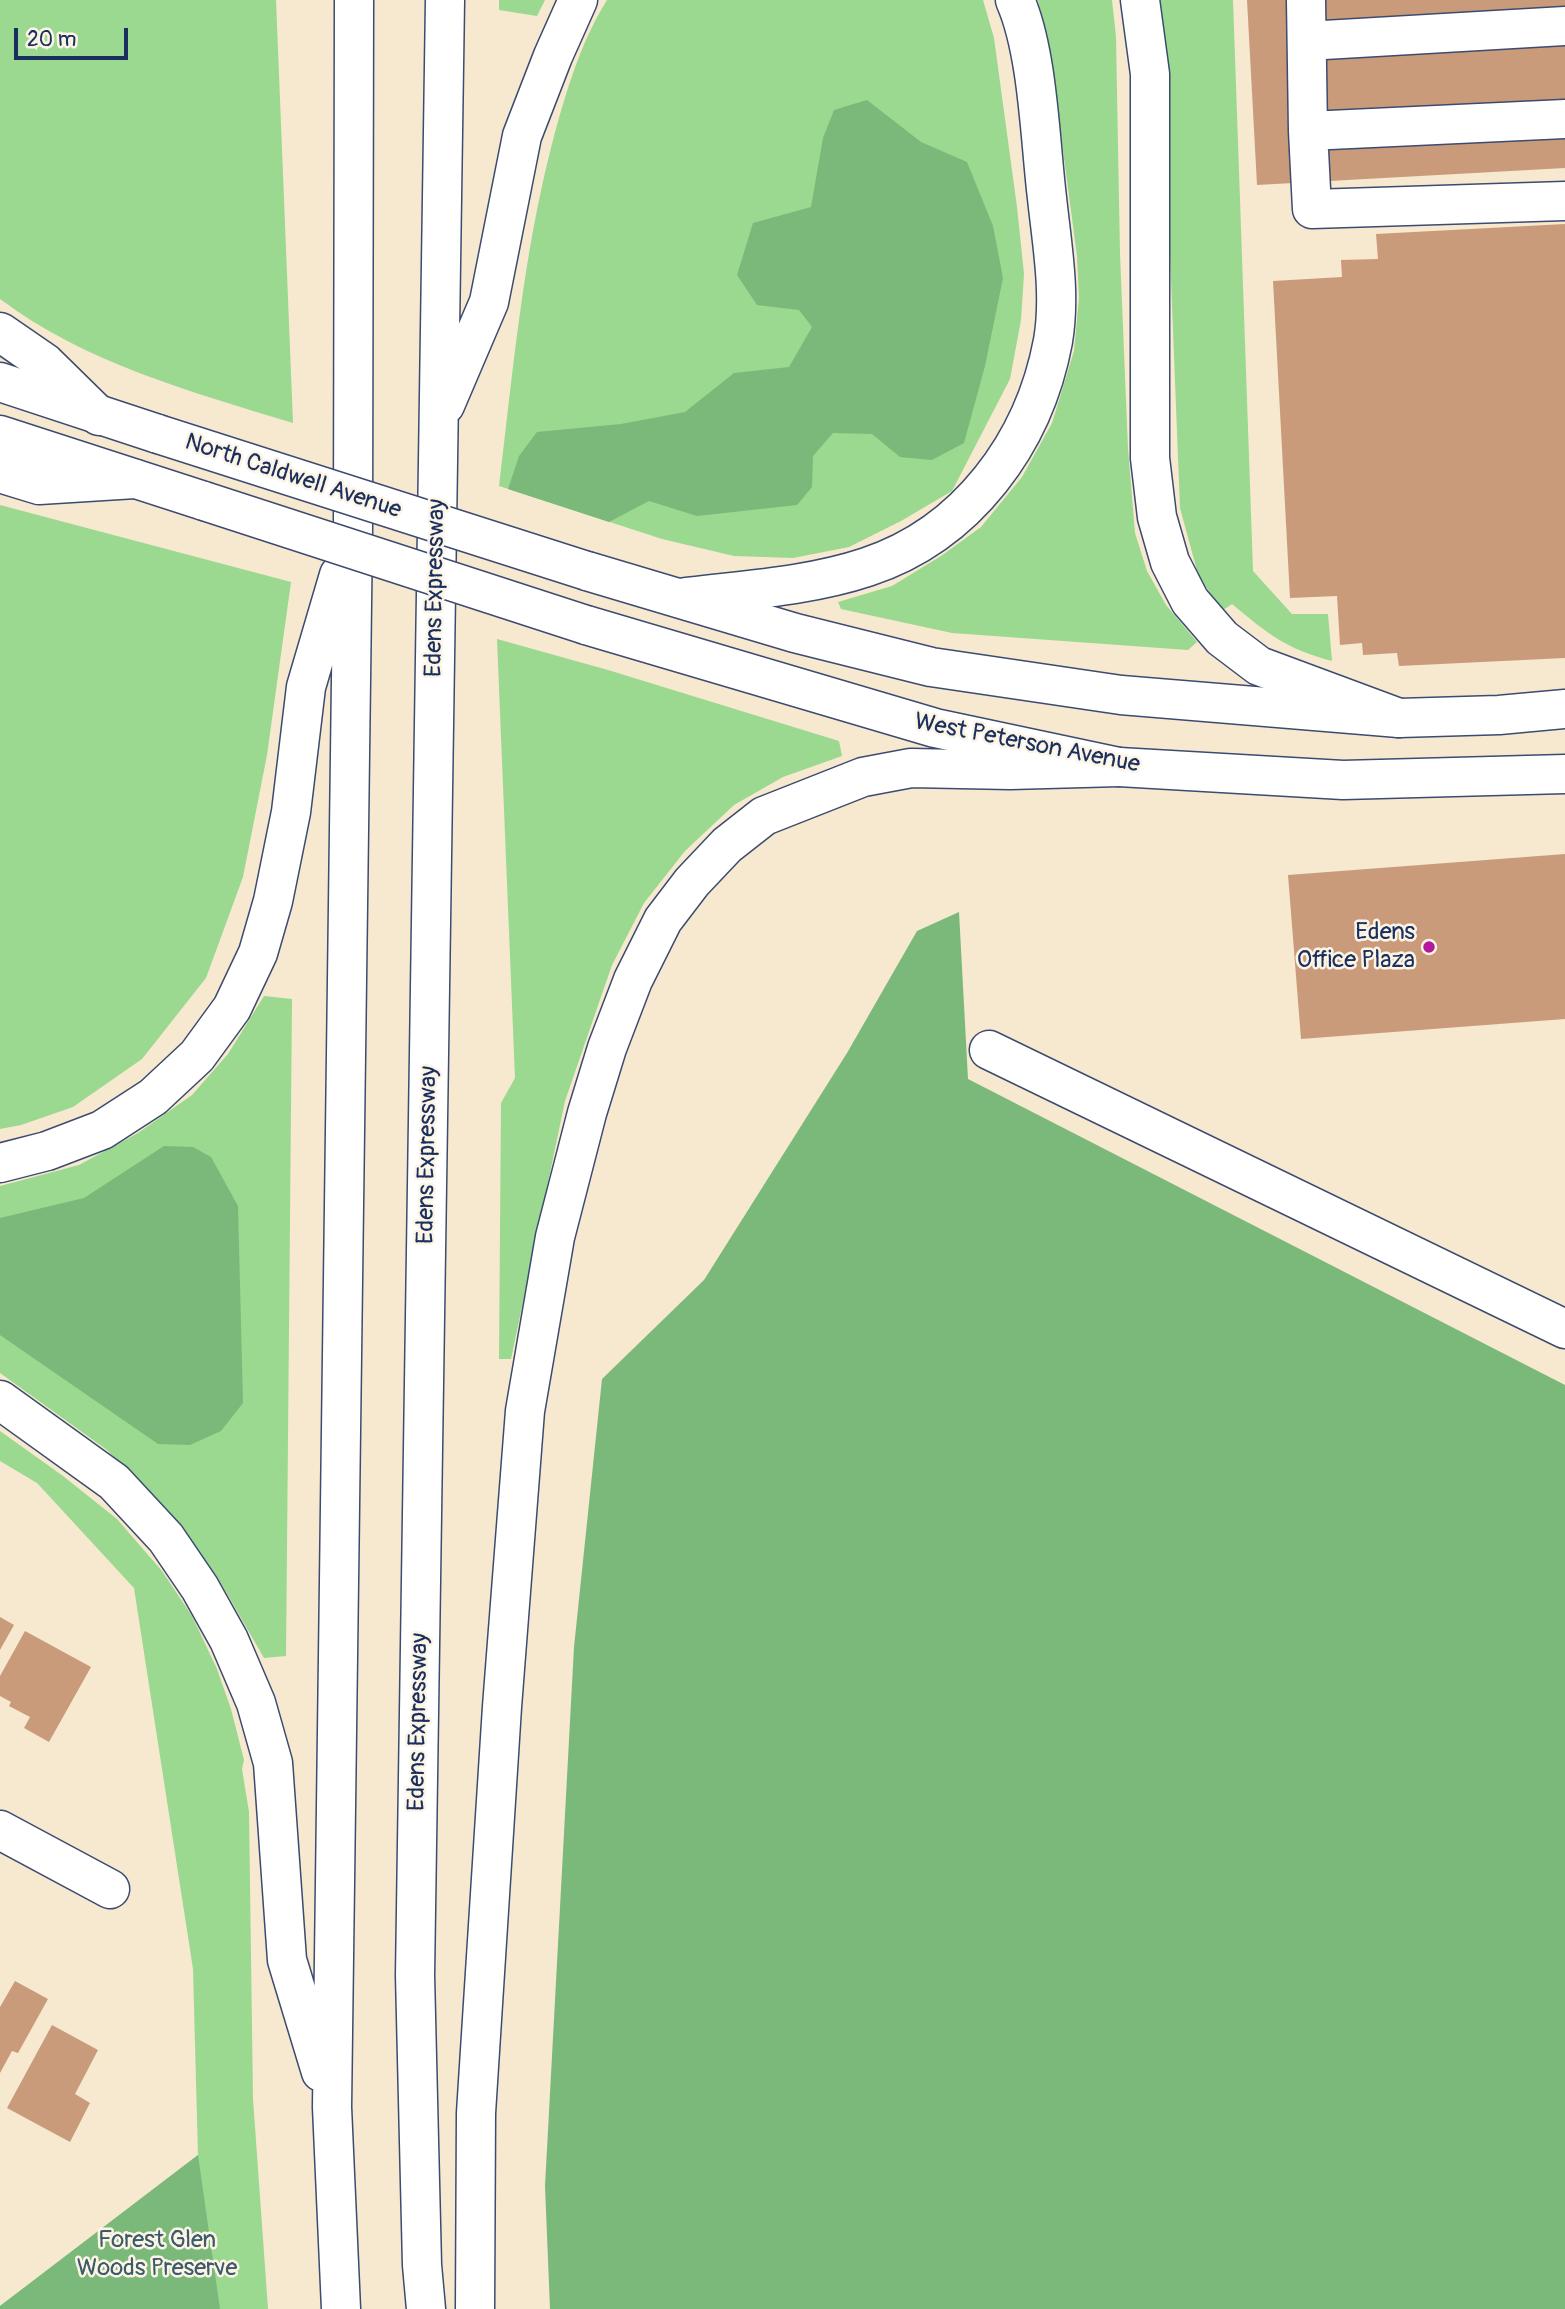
<!DOCTYPE html>
<style>
body{margin:0}
#map{position:relative;width:1565px;height:2309px;overflow:hidden;background:#f7e8d0;font-family:Pangolin,sans-serif}
canvas{display:block}
.scale{position:absolute;left:14px;top:28px;width:114px;height:32px;box-sizing:border-box;border:4px solid #1b2f5e;border-top:0;padding-left:9px;font-size:21px;line-height:24px;white-space:nowrap;color:#1b2f5e;-webkit-text-stroke:5px #fcf5e5;paint-order:stroke}
</style>
<div id="map">
<canvas width="1565" height="2309"></canvas>
<div class="scale">20 m</div>
</div>
<script>
const g = document.querySelector('canvas').getContext('2d');
g.lineJoin = 'round';
function fillPath(path, color) { g.fillStyle = color; g.fill(path, 'evenodd'); }
function strokePath(path, color, width, dash) { g.strokeStyle = color; g.lineWidth = width; g.lineCap = dash ? 'butt' : 'round'; g.setLineDash(dash || []); g.stroke(path); }
function write(font, color, halo, rows, align = 'center') {
  g.font = font + ' Pangolin,sans-serif'; g.lineWidth = 5; g.setLineDash([]); g.textBaseline = 'middle'; g.strokeStyle = halo; g.fillStyle = color; for (const [text, x, y, turn = 0] of rows) {
    g.save(); g.translate(x, y); g.rotate((+turn || 0) * Math.PI / 180); g.textAlign = isNaN(turn) ? turn : align; if (halo) g.strokeText(text, 0, 0); g.fillText(text, 0, 0); g.restore();
  }
}
const green = new Path2D(`
 M0,0H276L293,423C192,392 85,363 0,299Z
 M499,0H545L537,16L499,10Z
 M607,0H983L994,38L1017,207L1024,274L1021,320L1010,379L952,491L901,521L849,547L793,558L734,556L662,539L499,486C513,371 523,256 552,144C565,95 580,43 607,0Z
 M1038,0H1112L1116,37L1120,254L1128,449L1135,533L1147,571L1166,605L1197,642L1188,650L952,633L841,609L838,602L892,586L941,556L981,527L1022,477L1052,423L1074,351L1079,298L1077,256L1049,45Z
 M1160,0H1233L1253,571L1292,614H1328L1332,661C1286,649 1268,634 1232,604L1223,610L1199,578L1180,508Z
 M0,505L291,582L267,755L243,877L206,978L142,1059L73,1107L21,1125L0,1129Z
 M497,639L608,670L839,741L842,756L783,777L734,805L685,851L644,903L612,965L565,1101L511,1359H499L501,1103L515,1078Z
 M264,996L292,999L286,1656L264,1658L218,1578L165,1510L107,1450L0,1373V1186L79,1165L138,1133L192,1095L228,1054Z
 M0,1431L63,1476L117,1519L162,1571L192,1616L217,1669L231,1709L244,1760L242,1769L249,1812L253,2099L268,2309H0V2306L198,2155L193,1969L134,1588L37,1483L0,1461Z`);
const forest = new Path2D(`
 M867,100L921,142L967,162L993,226L1003,278L985,366L964,443L932,460L900,457L872,434L833,433L813,456L812,487L797,505L697,516L649,501L609,522L508,489L519,456L537,432L621,424L685,412L734,373L789,367L812,327L799,310L757,305L737,275L753,223L811,207L823,138L834,110Z
 M959,912L968,1079L1565,1385V2309H550L545,2186L574,1647L602,1379L704,1280L847,1053L917,931Z
 M164,1146L193,1147L211,1157L238,1206L243,1403L221,1431L190,1445L158,1444L0,1335V1218L84,1198Z
 M198,2155L220,2309H0V2306Z`);
const building = new Path2D(`
 M1247,0H1565V168L1257,185Z
 M1565,224V658L1399,666L1397,653L1363,655L1362,643L1340,645L1337,596L1290,598L1273,281L1342,277L1341,260L1378,259L1376,234Z
 M1565,854V1019L1301,1039L1288,875Z
 M0,1617L14,1625L0,1650Z
 M25,1631L91,1667L49,1742L24,1728L30,1717L9,1706L11,1702L0,1696V1676Z
 M15,1981L48,1999L18,2053L12,2051L0,2073V2007Z
 M52,2025L98,2050L75,2094L90,2103L70,2142L7,2108Z`);
const minor = new Path2D(`
 M1306,0L1308,131
 M1307,41L1565,26
 M1565,119L1308,131L1312,209L1565,201
 M989,1050L1565,1329
 M0,1830L110,1889`);
const major = new Path2D(`
 M0,382L158,434
 M0,435L204,501
 M587,571L795,633L931,667L1121,695L1399,718L1499,715L1565,709
 M586,625L935,728L1119,767L1343,780L1565,774`);
const highway = new Path2D(`
 M1140,0L1150,74V458L1157,517L1170,562L1190,601L1222,638L1259,666L1399,718
 M0,332L45,363L99,416
 M445,405L489,302L522,136L553,56L578,0
 M0,473L39,485L135,479
 M679,598C741,590 807,587 867,567C967,534 1034,443 1053,341C1061,294 1052,245 1047,198C1040,140 1038,52 1015,0
 M0,1163L47,1151L102,1130L153,1097L197,1056L232,1008L258,953L273,901L291,812L306,687L339,575
 M0,1400L114,1482L166,1538L200,1588L229,1640L256,1703L273,1763L287,1960L321,2072
 M341,2309L332,2107L353,529L354,0
 M426,2309L422,2265L415,1975L445,0
 M475,2309L476,2113L502,1707L525,1411L555,1237L587,1113L607,1048L633,980L663,920L692,882L727,845L764,816L863,777L911,768L1010,770L1119,767`);
const majorBridge = new Path2D(`
 M158,434L587,571
 M204,501L586,625`);
const markers = [
 [1429,947,7,"#b5179e"]
];
const streetNames = [
 ["North Caldwell Avenue",293,477,18],
 ["Edens Expressway",436,588,-89],
 ["West Peterson Avenue",1027,744,11],
 ["Edens Expressway",428,1155,-89],
 ["Edens Expressway",419,1722,-89]
];
const poiNames = [
 ["Edens",1415,933],
 ["Office Plaza",1415,961]
];
const parkNames = [
 ["Forest Glen",157,2241],
 ["Woods Preserve",157,2269]
];
fillPath(green, '#9ad98f');
fillPath(forest, '#7bb97a');
fillPath(building, '#ca9b7a');
strokePath(minor, '#3c4b6f', 41);
strokePath(major, '#3c4b6f', 41);
strokePath(highway, '#3c4b6f', 41);
strokePath(minor, '#fff', 38);
strokePath(major, '#fff', 38);
strokePath(highway, '#fff', 38);
strokePath(majorBridge, '#3c4b6f', 41, []);
strokePath(majorBridge, '#fff', 38);
for (const [x, y, r, color] of markers) { const dot = new Path2D(); dot.arc(x, y, r, 0, 2 * Math.PI); g.fillStyle = color; g.fill(dot); strokePath(dot, '#fcf5e5', 2.5); }
write('24px', '#1b2f5e', '#fcf5e5', streetNames);
write('24px', '#1b2f5e', '#fcf5e5', poiNames, 'right');
write('24px', '#3b5a6a', '#fcf5e5', parkNames);
</script>
